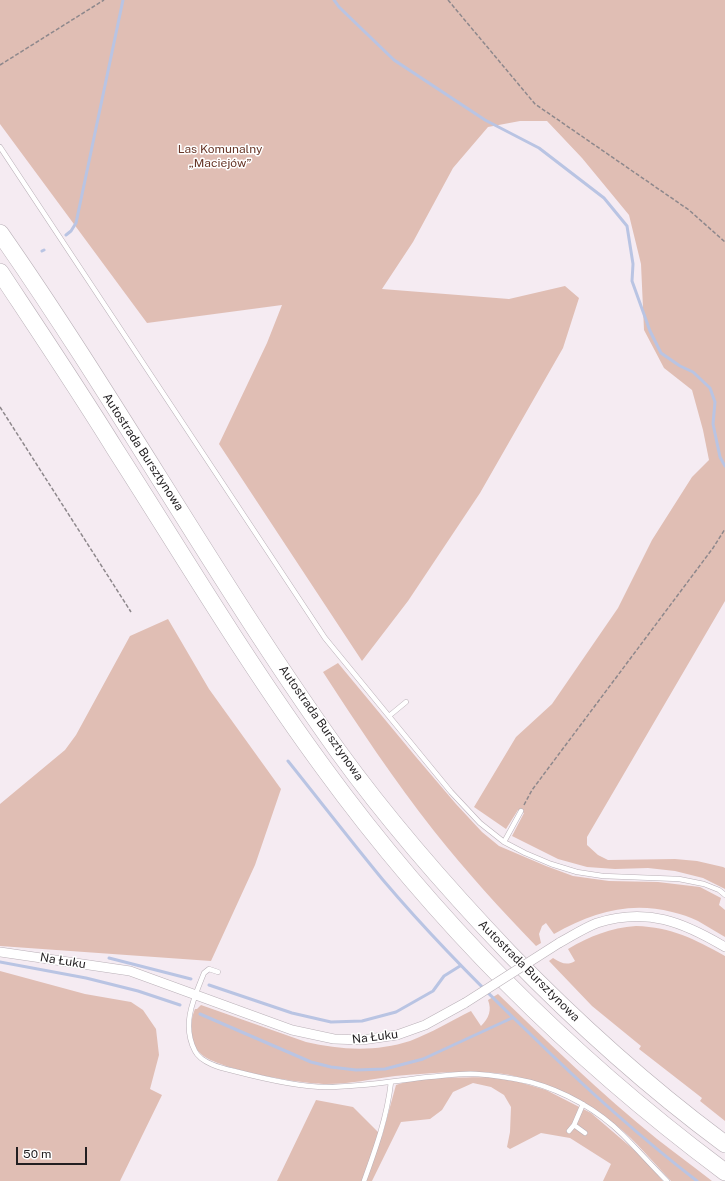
<!DOCTYPE html>
<meta charset="utf-8">
<style>
body{margin:0}
#map{position:relative;width:725px;height:1181px;overflow:hidden;background:#f5ebf2;font-family:"Public Sans",sans-serif}
canvas{display:block}
.scale{position:absolute;left:16px;top:1147px;width:71px;height:18px;box-sizing:border-box;border:2px solid #221f21;border-top:0;padding-left:5px;font-size:12px;line-height:14px;white-space:nowrap;color:#221f21;-webkit-text-stroke:3px #fff;paint-order:stroke}
</style>
<div id="map">
<canvas width="725" height="1181"></canvas>
<div class="scale">50 m</div>
</div>
<script>
const g = document.querySelector('canvas').getContext('2d');
g.lineJoin = 'round';
function fillPath(path, color) { g.fillStyle = color; g.fill(path, 'evenodd'); }
function strokePath(path, color, width, dash) { g.strokeStyle = color; g.lineWidth = width; g.lineCap = dash ? 'butt' : 'round'; g.setLineDash(dash || []); g.stroke(path); }
function write(font, color, halo, rows, align = 'center') {
  g.font = font + ' "Public Sans",sans-serif'; g.lineWidth = 3; g.setLineDash([]); g.textBaseline = 'middle'; g.strokeStyle = halo; g.fillStyle = color; for (const [text, x, y, turn = 0] of rows) {
    g.save(); g.translate(x, y); g.rotate((+turn || 0) * Math.PI / 180); g.textAlign = isNaN(turn) ? turn : align; if (halo) g.strokeText(text, 0, 0); g.fillText(text, 0, 0); g.restore();
  }
}
const green = new Path2D(`
 M0,0H725V601L587,837V845L598,855L608,860L675,859L697,861L723,867L725,868V889L703,878L675,871L648,868L615,869L587,867L558,859L512,836L524,813L518,810L506,829L474,807L516,737L552,704L618,608L652,540L692,477L709,460L703,430L692,390L664,368L644,330L641,264L629,215L582,158L547,121H520L488,127L453,168L413,242L382,289L509,299L565,286L579,298L563,348L480,493L408,601L362,661L219,444L267,343L282,305L147,323L0,124Z
 M168,619L209,689L281,789L255,865L211,961L0,946V804L65,750L76,735L130,636Z
 M338,663L416,757L456,804L482,832L499,846L546,866L573,876L609,881L658,882L700,887L721,898L719,905L725,910V937C716,932 707,926 698,921C690,917 681,914 672,912C628,901 592,913 554,934L546,923L542,926L539,934L541,943L536,946C500,909 466,871 434,831C394,780 358,726 323,672Z
 M636,926C672,927 694,939 725,956V1121L700,1101L702,1098L639,1049L641,1046L592,1006L549,961L553,958C561,963 567,966 575,961L568,949C590,936 610,928 636,926Z
 M0,971L85,994L131,1002L143,1010L156,1029L159,1055L150,1089L162,1095L120,1181H0Z
 M498,994C549,1043 601,1094 657,1139C675,1153 694,1167 712,1181H671C653,1162 636,1141 616,1125C597,1110 577,1102 555,1093C544,1088 533,1082 521,1078C501,1071 474,1072 452,1072C434,1073 414,1074 395,1076C372,1079 350,1084 326,1084C301,1084 219,1070 201,1054C189,1043 189,1023 195,1009H197L201,1005L306,1042C340,1050 376,1052 410,1041C431,1033 451,1021 471,1011L481,1026C489,1018 492,1010 488,1000Z
 M489,1077L519,1082L546,1090L591,1113L640,1155L663,1181H603L611,1164L570,1138L541,1133L510,1149L507,1147L510,1132L511,1107L504,1095L491,1087L473,1083L453,1092L442,1110L430,1119L401,1122L372,1181H277L316,1100L353,1107L382,1136L396,1085C421,1076 462,1078 489,1077Z`);
const stream = new Path2D(`
 M334,0L339,7L394,60L485,120L539,148L604,198L627,226L633,264L632,281L650,331L661,353L680,366L693,372L710,388L715,402L713,424L720,457L725,466
 M66,235L71,231L76,223L123,0
 M42,251L44,250
 M288,761C320,801 351,841 383,880C427,932 475,981 525,1029C580,1083 636,1134 697,1181
 M109,958L191,979
 M0,962L86,978L138,991L180,1005
 M209,985L292,1013L331,1022L362,1021L396,1012L433,991L444,976L460,966
 M200,1014L311,1062L331,1067L356,1070L385,1069L423,1059L512,1018`);
const path = new Path2D(`
 M448,0L535,104L689,210L725,242
 M0,65L104,0
 M0,407L131,612
 M524,805L532,790L713,548L725,529`);
const service = new Path2D(`
 M0,147L325,638L451,792L480,823L504,842L525,853L551,864L577,872L603,876L679,879L704,884L719,890L725,895
 M389,716L406,702
 M504,842L521,811
 M218,972L209,969L204,973C194,998 181,1024 195,1051C201,1063 221,1068 234,1071C261,1078 298,1087 326,1087C360,1087 394,1081 428,1077C444,1076 460,1073 476,1074C494,1075 512,1078 530,1082C564,1091 598,1110 623,1135C638,1150 652,1166 667,1181
 M574,1125L585,1133
 M569,1131L574,1125L583,1104
 M364,1181C376,1148 387,1117 391,1082`);
const minor = new Path2D(`
 M559,943C572,936 584,928 597,923C647,907 683,922 725,947
 M0,952L130,971L292,1030L334,1039L362,1040L397,1035L425,1025L465,1003`);
const motorway = new Path2D(`
 M0,233C118,402 218,583 338,751C390,823 448,889 509,953C576,1022 648,1087 725,1144
 M0,272C39,331 78,389 115,449C183,555 248,665 323,767C435,921 572,1058 725,1172`);
const minorBridge = new Path2D(`
 M465,1003L559,943`);
const parkNames = [
 ["Las Komunalny",220,149],
 ["„Maciejów”",220,163]
];
const streetNames = [
 ["Autostrada Bursztynowa",143,452,57],
 ["Autostrada Bursztynowa",321,723,55],
 ["Na Łuku",63,961,9],
 ["Autostrada Bursztynowa",529,971,45],
 ["Na Łuku",375,1037,-7]
];
fillPath(green, '#e0beb4');
strokePath(stream, '#b9c4e3', 3);
strokePath(service, '#b9b0b7', 5.5);
strokePath(minor, '#b9b0b7', 10);
strokePath(motorway, '#b9b0b7', 18);
strokePath(path, '#8e888c', 1.5, [4, 2]);
strokePath(service, '#fff', 4.5);
strokePath(minor, '#fff', 9);
strokePath(motorway, '#fff', 17);
strokePath(minorBridge, '#b9b0b7', 10, []);
strokePath(minorBridge, '#fff', 9);
write('12px', '#673627', '#fff', parkNames);
write('12px', '#221f21', '#fff', streetNames);
</script>
